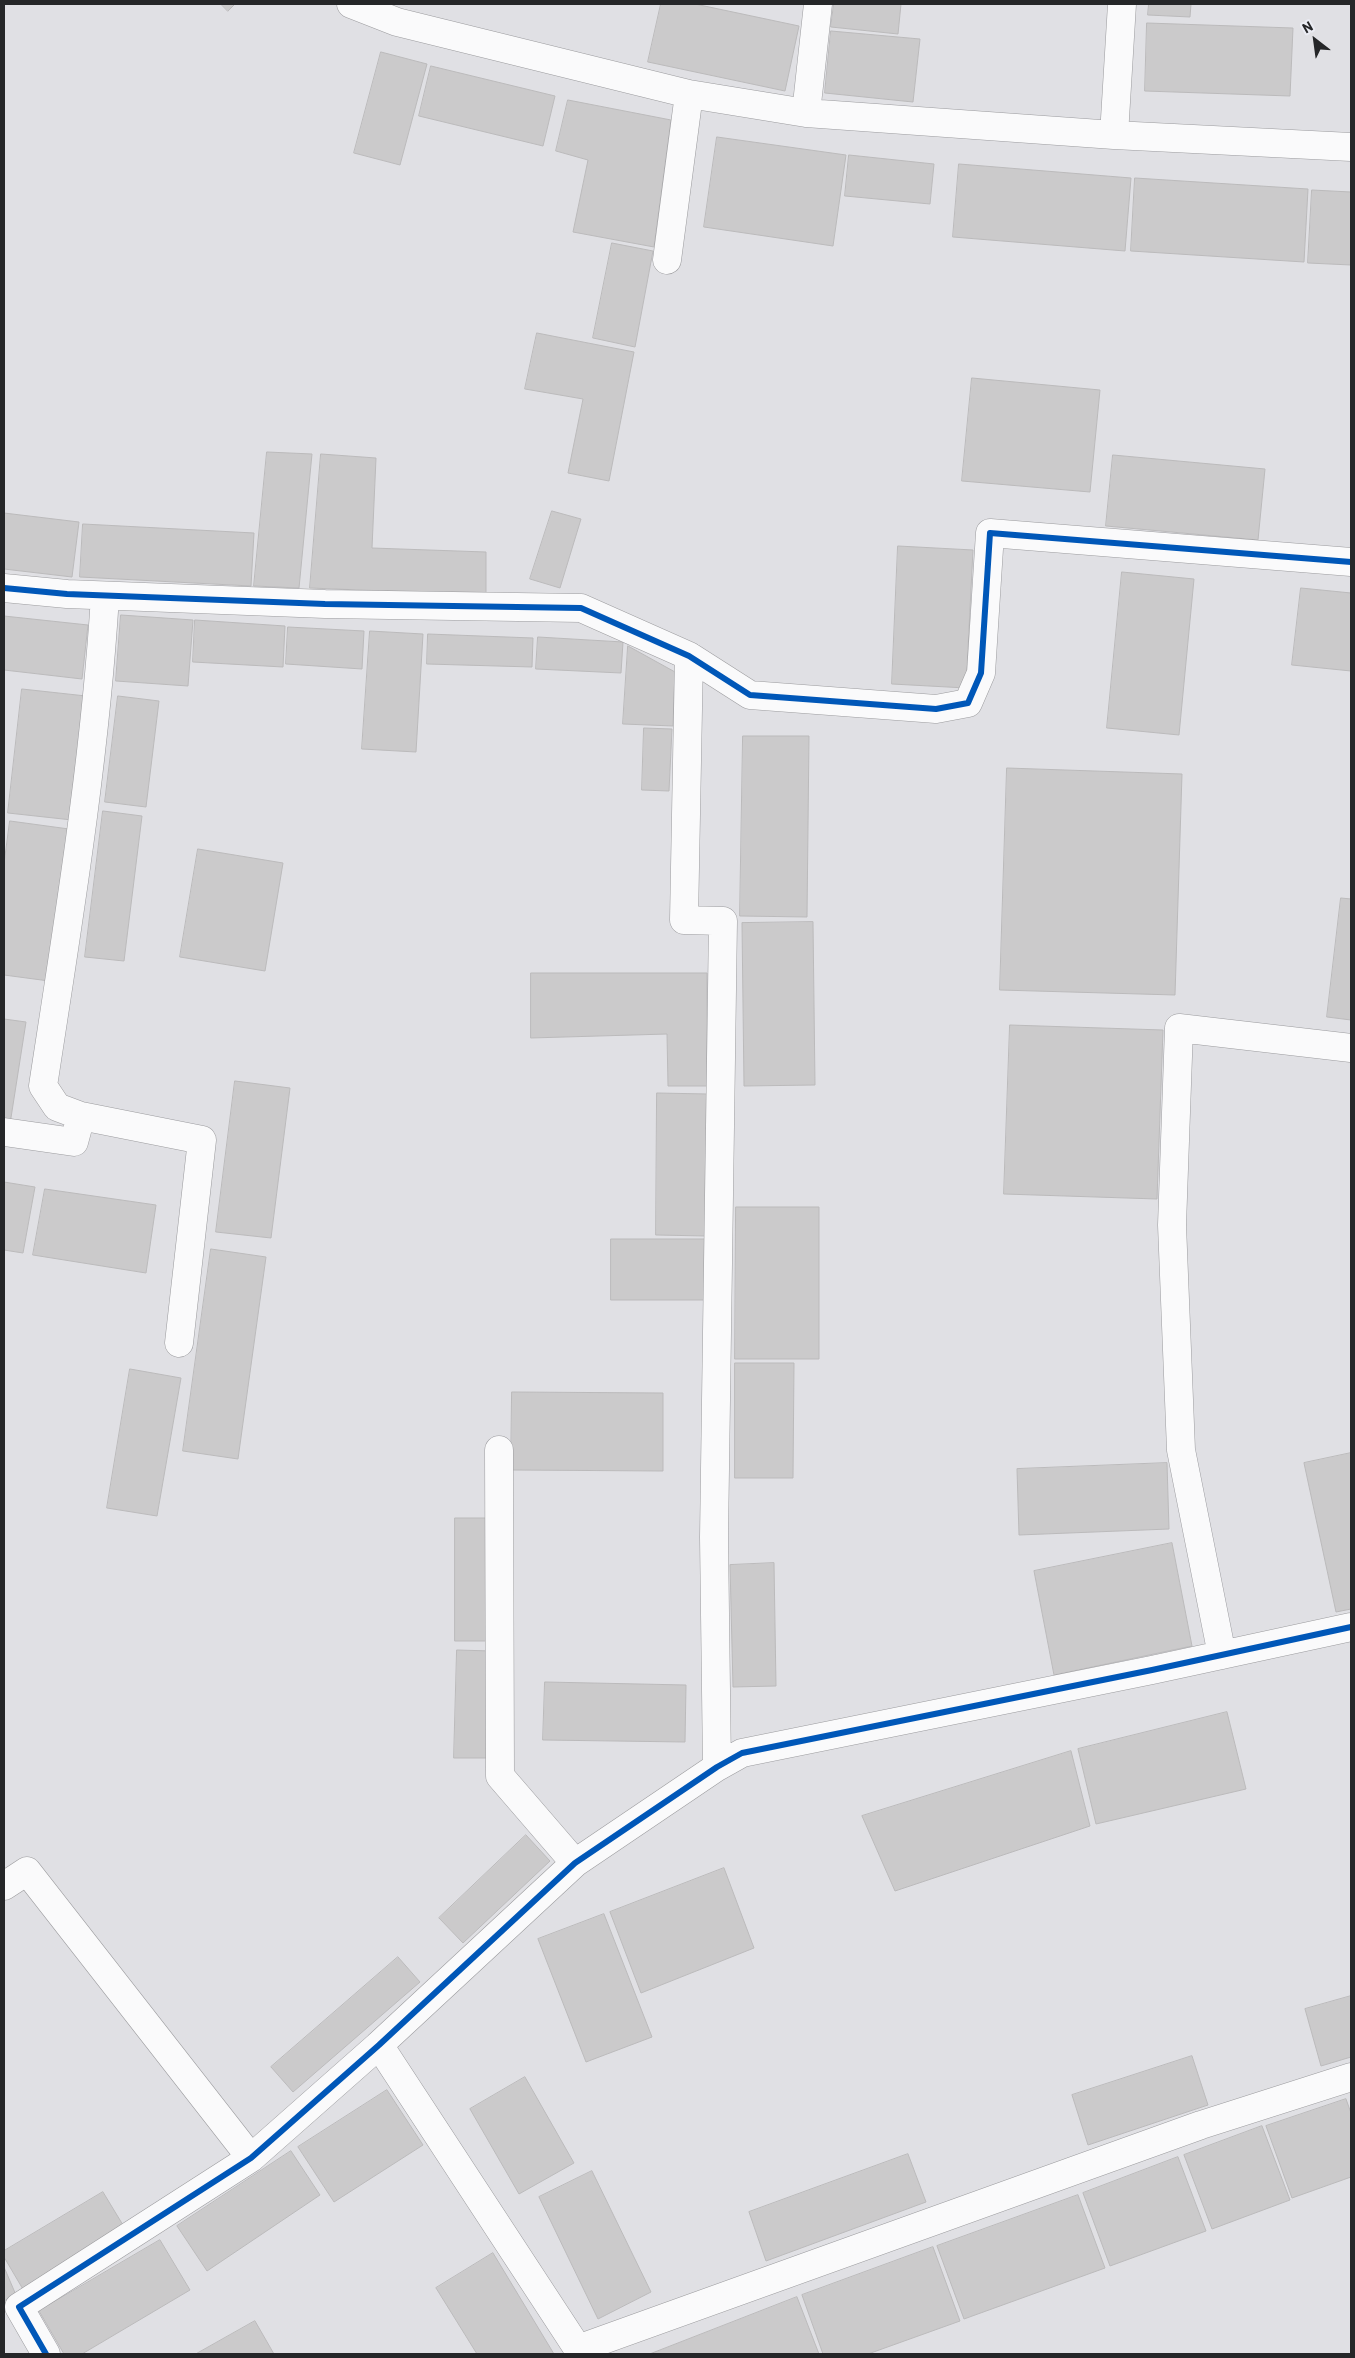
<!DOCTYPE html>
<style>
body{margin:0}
#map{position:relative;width:1355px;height:2358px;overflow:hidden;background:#e0e0e4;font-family:Barlow,sans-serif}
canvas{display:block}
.frame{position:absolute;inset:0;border:5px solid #252628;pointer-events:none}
.north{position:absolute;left:1290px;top:15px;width:50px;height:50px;-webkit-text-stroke:4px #ebecf3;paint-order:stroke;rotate:330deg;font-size:14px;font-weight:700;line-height:20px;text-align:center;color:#252628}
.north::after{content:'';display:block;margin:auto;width:18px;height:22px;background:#252628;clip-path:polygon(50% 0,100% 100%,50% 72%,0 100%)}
</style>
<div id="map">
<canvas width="1355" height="2358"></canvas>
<div class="frame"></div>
<div class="north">N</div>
</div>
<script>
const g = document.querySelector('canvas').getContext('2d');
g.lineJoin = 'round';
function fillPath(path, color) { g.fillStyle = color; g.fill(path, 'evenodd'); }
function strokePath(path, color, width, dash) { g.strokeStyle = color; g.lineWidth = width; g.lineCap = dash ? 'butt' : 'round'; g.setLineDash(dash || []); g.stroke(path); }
const building = new Path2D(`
 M221,4H235L228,11Z
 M661,4H695L799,26L785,91L648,62Z
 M834,4H901L898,34L831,27Z
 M1149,4H1191L1190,17L1148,15Z
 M1147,23L1293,28L1290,96L1145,91Z
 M831,31L920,39L913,102L825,93Z
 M381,52L427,64L400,165L354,153Z
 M431,66L555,96L543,146L419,116Z
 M568,100L671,120L654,247L573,232L588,160L556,151Z
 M717,137L846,155L833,246L704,227Z
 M849,155L934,164L930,204L845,196Z
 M959,164L1131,178L1125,251L953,237Z
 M1135,178L1308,189L1304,262L1131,251Z
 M1312,190L1351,192V265L1308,263Z
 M612,243L653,251L635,347L593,338Z
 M537,333L634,352L609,481L568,473L583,399L525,389Z
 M972,378L1100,390L1090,492L962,481Z
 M267,452L312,454L299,588L254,586Z
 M321,454L376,458L372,548L486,552V595L310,588Z
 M1113,455L1265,469L1258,540L1106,526Z
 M552,511L581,519L560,588L530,579Z
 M4,513L79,522L72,577L4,569Z
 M83,524L254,533L251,586L80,577Z
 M898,546L973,550L966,688L892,684Z
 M1122,572L1194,579L1179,735L1107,728Z
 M1301,588L1351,593V671L1292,665Z
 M121,615L193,620L188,686L116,681Z
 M4,616L88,625L82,679L4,670Z
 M195,620L285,626L283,667L193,662Z
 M288,627L364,631L362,669L286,664Z
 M370,631L423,634L416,752L362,749Z
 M428,634L533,638L532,667L427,664Z
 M538,637L623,642L621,673L536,669Z
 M628,646L675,672L673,726L623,724Z
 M22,689L86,696L72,820L8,813Z
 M118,696L159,701L146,807L105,802Z
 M644,728L672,729L669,791L642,790Z
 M743,736H809L807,917L740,916Z
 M1007,768L1182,774L1175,995L1000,990Z
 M103,811L142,816L124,961L85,957Z
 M10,821L69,829L49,981L4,975V864Z
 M198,849L283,863L265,971L180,957Z
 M1341,898L1351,899V1020L1327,1017Z
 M813,922L815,1085L744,1086L742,923Z
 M531,973H707V1086H668L667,1034L531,1038Z
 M4,1019L26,1022L10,1124L4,1123Z
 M1010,1025L1163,1030L1157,1199L1004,1194Z
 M235,1081L290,1088L271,1238L216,1232Z
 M657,1093L708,1094L706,1236L656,1235Z
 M4,1182L35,1187L23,1253L4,1250Z
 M45,1189L156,1205L146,1273L33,1255Z
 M736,1207H819V1359H735Z
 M611,1239H707L706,1300H611Z
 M211,1249L266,1257L238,1459L183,1451Z
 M735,1363H794L793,1478H735Z
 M130,1369L181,1378L157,1516L107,1508Z
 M512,1392L663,1393V1471L511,1470Z
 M1351,1453V1609L1336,1612L1304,1463Z
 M1167,1463L1169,1529L1019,1535L1017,1469Z
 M455,1518H494L493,1641H455Z
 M1172,1543L1192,1646L1054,1675L1034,1571Z
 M774,1563L776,1686L733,1687L730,1565Z
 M457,1650L492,1651L489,1758H454Z
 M545,1682L686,1685L685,1742L543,1740Z
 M1227,1712L1246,1789L1096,1824L1078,1749Z
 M1071,1751L1090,1826L895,1891L862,1816Z
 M526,1835L550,1861L463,1943L439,1918Z
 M724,1868L754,1948L641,1993L610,1912Z
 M604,1914L652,2037L586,2062L538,1939Z
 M398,1957L420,1982L293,2092L271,2067Z
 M1351,1996V2057L1321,2066L1305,2009Z
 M1192,2056L1208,2105L1088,2145L1072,2095Z
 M525,2077L574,2163L519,2194L470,2109Z
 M387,2090L423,2145L334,2202L298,2147Z
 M1346,2099L1351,2113V2177L1292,2198L1266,2126Z
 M1262,2126L1290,2200L1212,2229L1184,2155Z
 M291,2151L320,2195L207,2271L177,2226Z
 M908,2154L926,2202L766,2261L749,2212Z
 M1178,2157L1206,2231L1110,2266L1083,2193Z
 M592,2171L651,2292L598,2319L539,2197Z
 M103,2192L126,2230L24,2291L4,2257V2251Z
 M1078,2195L1105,2268L964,2319L937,2246Z
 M160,2240L190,2290L82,2354H64L39,2311Z
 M933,2247L960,2321L868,2354H823L802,2295Z
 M493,2253L554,2354H477L436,2288Z
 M4,2267L16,2295L4,2301Z
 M797,2297L819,2354H650Z
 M255,2321L274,2354H196Z`);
const street = new Path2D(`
 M351,4L397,22L689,94L667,260
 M689,94L806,113L818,4
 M806,113L1114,135L1122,4
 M1114,135L1351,147
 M4,588L67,594L325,604L581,608L689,656L750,695L936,709L968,703L981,673L990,533L1351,562
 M105,596C95,761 68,923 43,1086L57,1107L81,1116L202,1140L179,1343
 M689,656L684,920L723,921L714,1537L717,1767
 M4,1132L74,1142L81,1116
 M499,1450L500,1776L575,1863
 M1222,1655L1181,1450L1172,1225L1179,1028L1351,1048
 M4,1886L27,1871L251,2158
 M379,2045L578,2349L1201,2125L1351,2077
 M46,2354L19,2307L251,2158L379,2045L575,1863L717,1767L742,1753L1152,1670L1351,1627`);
const cycleway = new Path2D(`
 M4,588L67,594L325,604L581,608L689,656L750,695L936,709L968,703L981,673L990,533L1351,562
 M46,2354L19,2307L251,2158L379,2045L575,1863L717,1767L742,1753L1152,1670L1351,1627`);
fillPath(building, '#cbcacb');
strokePath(building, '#bbbabb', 1);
strokePath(street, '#9b9b9e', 29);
strokePath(street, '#fafafb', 28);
strokePath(cycleway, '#0057b8', 6);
</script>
